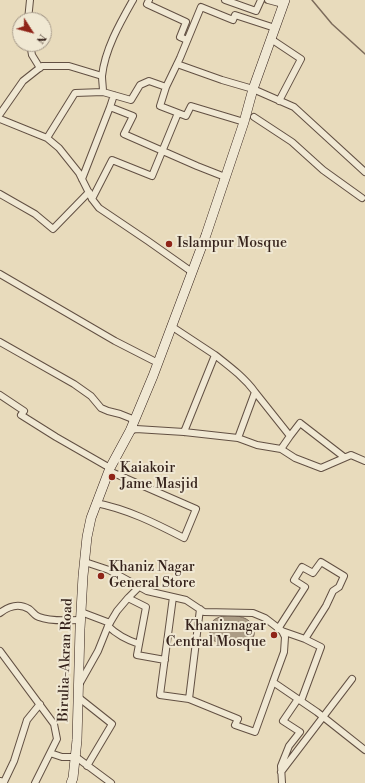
<!DOCTYPE html>
<style>
body{margin:0}
#map{position:relative;width:365px;height:783px;overflow:hidden;background:#e8dbbc;font-family:"Libre Bodoni",serif}
canvas{display:block}
.north{position:absolute;left:12px;top:12px;width:40px;height:40px;box-sizing:border-box;background:#f0e8d3;border:1px solid #a59989;border-radius:50%;rotate:126deg;font-size:11px;font-weight:700;line-height:16px;text-align:center;color:#35221b}
.north::after{content:'';display:block;margin:auto;width:14px;height:18px;background:#8f2418;clip-path:polygon(50% 0,100% 100%,50% 72%,0 100%)}
</style>
<div id="map">
<canvas width="365" height="783"></canvas>
<div class="north">N</div>
</div>
<script>
const g = document.querySelector('canvas').getContext('2d');
g.lineJoin = 'round';
function fillPath(path, color) { g.fillStyle = color; g.fill(path, 'evenodd'); }
function strokePath(path, color, width, dash) { g.strokeStyle = color; g.lineWidth = width; g.lineCap = dash ? 'butt' : 'round'; g.setLineDash(dash || []); g.stroke(path); }
function write(font, color, halo, rows, align = 'center') {
  g.font = font + ' "Libre Bodoni",serif'; g.lineWidth = 4; g.setLineDash([]); g.textBaseline = 'middle'; g.strokeStyle = halo; g.fillStyle = color; for (const [text, x, y, turn = 0] of rows) {
    g.save(); g.translate(x, y); g.rotate((+turn || 0) * Math.PI / 180); g.textAlign = isNaN(turn) ? turn : align; if (halo) g.strokeText(text, 0, 0); g.fillText(text, 0, 0); g.restore();
  }
}
const water = new Path2D(`
 M231,615C241,616 254,619 254,632C255,635 253,638 251,640C240,646 221,646 211,639C207,621 213,617 231,615Z`);
const stream = new Path2D(`
 M312,0L332,24L365,54`);
const street = new Path2D(`
 M149,0L147,4L186,22L180,37L187,40
 M225,0L256,11L261,0
 M268,0L283,4
 M28,20L30,0
 M271,39L301,59L279,101
 M30,44L32,55L40,68
 M177,64L222,80L253,89L294,107L365,172
 M103,92C103,86 102,81 102,76C105,49 120,23 133,0
 M114,95L110,107L133,116L124,134L197,166L225,177
 M0,114L23,81L42,66H69L102,76
 M254,117L292,142L323,170L362,198
 M0,119L47,138L75,93L103,92L131,100L140,85L149,81L166,87
 M244,122L191,106L186,116L160,106L166,87L180,58L201,7L233,20L235,15L275,28
 M47,138L59,148L79,173L92,199L99,208L148,241L192,272
 M82,179L110,107
 M0,194L35,214L53,229L89,192
 M92,199L112,160L152,176L178,113
 M0,274L115,341L158,363
 M171,326L215,355L184,432
 M0,342L74,384L91,396L101,408L108,411L120,414L135,420
 M215,355C229,366 244,377 255,392L238,438
 M255,392L290,436L281,449
 M0,395L24,411L21,415L56,437L110,468
 M130,431L136,429L184,432L238,438L257,445L281,449L295,458L321,468L351,455L365,461
 M290,436L300,423L344,457
 M96,503C127,509 155,523 184,538L196,509L109,471
 M85,562L109,570L147,591L186,600L204,612L253,613L265,618L282,631L285,637L284,652L273,682L317,712L365,750
 M139,587L128,598L146,607L137,655L165,660
 M173,597L160,695L189,699L200,609
 M81,612L110,623
 M0,613C9,606 19,603 29,609C33,612 35,616 39,617C51,622 68,620 80,620
 M108,626C117,635 127,640 139,644
 M278,629L305,587L294,580L302,567L313,573L321,562L344,576L339,587L333,591L326,606L305,639L282,631
 M0,651L54,724L57,739L35,783
 M80,683L98,651L108,626L117,611L128,598
 M78,697L112,724L87,766
 M189,699L238,719L235,725L255,732L273,682
 M301,701L321,647L305,639
 M50,753L62,757H76L111,783
 M281,772L352,679
 M0,781L4,782L14,761L27,720L40,704
 M282,783L281,766L289,746L300,732L283,721L298,699`);
const secondary = new Path2D(`
 M71,783L73,778L77,740L80,629L83,576L87,537L91,518L110,468L130,431L153,376L206,235L244,122L253,89L285,0`);
const markers = [
 [169,244,4,"#8f2418"],
 [112,477,4,"#8f2418"],
 [101,576,4,"#8f2418"],
 [274,635,4,"#8f2418"]
];
const poiNames = [
 ["Islampur Mosque",177,244],
 ["Kaiakoir",120,469],
 ["Jame Masjid",120,485],
 ["Khaniz Nagar",109,568],
 ["General Store",109,584],
 ["Khaniznagar",266,627,"right"],
 ["Central Mosque",266,643,"right"]
];
const streetNames = [
 ["Birulia-Akran Road",66,660,-88]
];
fillPath(water, '#ab9c85');
strokePath(water, '#7c6b5b', 1);
strokePath(stream, '#7c6b5b', 1.5);
strokePath(street, '#625043', 8);
strokePath(secondary, '#35221b', 10);
strokePath(street, '#f0e8d3', 6);
strokePath(secondary, '#f0e8d3', 9);
for (const [x, y, r, color] of markers) { const dot = new Path2D(); dot.arc(x, y, r, 0, 2 * Math.PI); g.fillStyle = color; g.fill(dot); strokePath(dot, '#f0e8d3', 1.5); }
write('14px', '#35221b', '#f0e8d3', poiNames, 'left');
write('14px', '#35221b', '#f0e8d3', streetNames);
</script>
